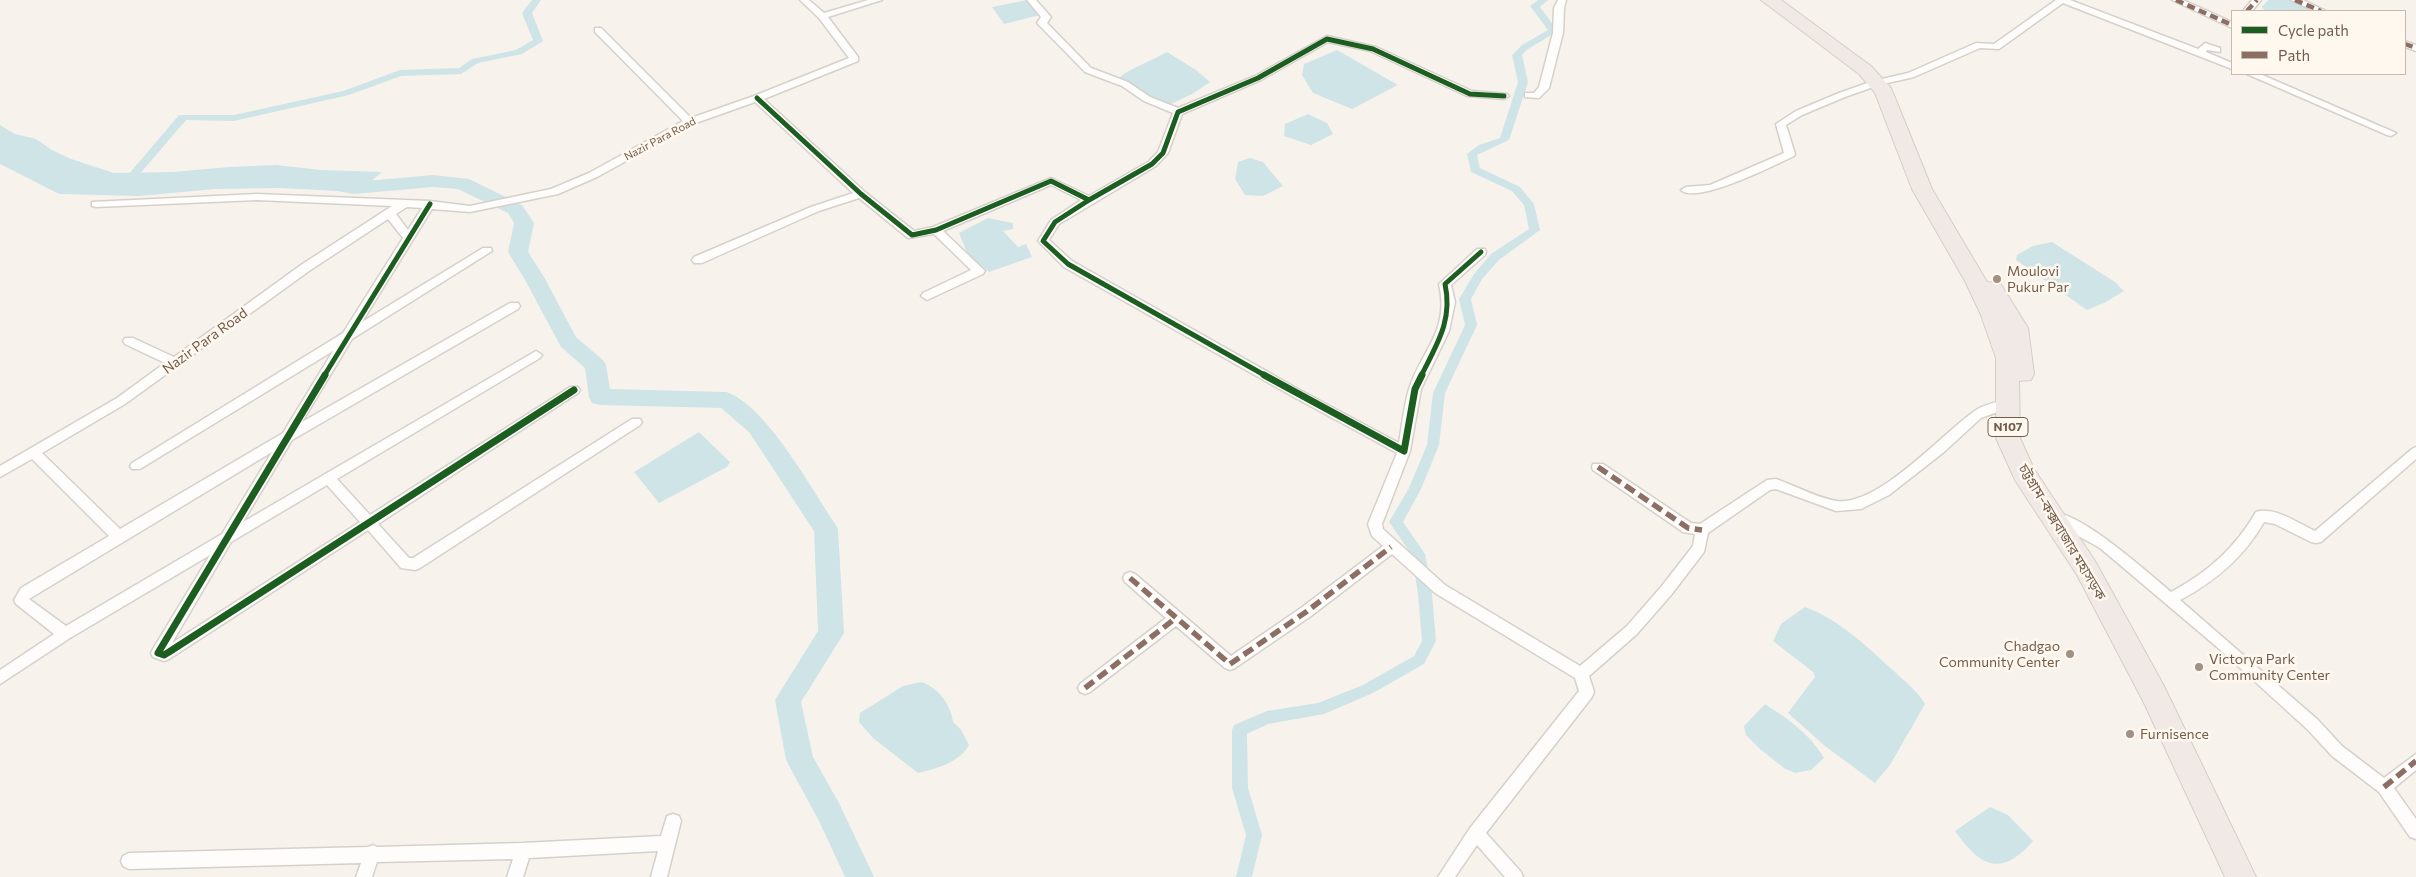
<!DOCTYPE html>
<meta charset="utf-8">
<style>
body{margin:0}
#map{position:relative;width:2416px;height:877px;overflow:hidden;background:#f7f3ec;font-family:Commissioner,sans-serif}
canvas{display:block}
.legend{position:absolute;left:2231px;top:10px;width:175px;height:65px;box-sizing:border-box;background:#fef8ef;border:1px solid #c7baae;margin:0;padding:6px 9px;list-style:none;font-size:15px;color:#745c4d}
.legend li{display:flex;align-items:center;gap:10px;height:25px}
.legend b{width:25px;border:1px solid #c7baae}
</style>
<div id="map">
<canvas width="2416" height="877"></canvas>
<ul class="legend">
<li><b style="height:6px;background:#1b5e20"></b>Cycle path</li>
<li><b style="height:6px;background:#8d6e63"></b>Path</li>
</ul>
</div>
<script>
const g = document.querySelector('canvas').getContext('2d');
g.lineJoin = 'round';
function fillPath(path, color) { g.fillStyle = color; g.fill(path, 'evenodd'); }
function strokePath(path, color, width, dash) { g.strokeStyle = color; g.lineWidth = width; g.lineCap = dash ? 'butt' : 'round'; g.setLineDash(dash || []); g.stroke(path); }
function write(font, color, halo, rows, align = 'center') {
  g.font = font + ' Commissioner,"Noto Sans Bengali",sans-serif'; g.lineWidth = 5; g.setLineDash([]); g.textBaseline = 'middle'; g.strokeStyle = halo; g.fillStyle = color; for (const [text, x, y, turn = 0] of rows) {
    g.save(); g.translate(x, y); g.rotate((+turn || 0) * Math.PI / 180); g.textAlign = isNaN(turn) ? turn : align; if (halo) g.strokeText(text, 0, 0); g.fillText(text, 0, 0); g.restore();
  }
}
const water = new Path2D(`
 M1027,0L1040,15L1004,24L992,7Z
 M2268,0H2290L2317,11H2265L2262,7Z
 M1337,50L1398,85L1352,109L1313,93L1302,75L1304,64Z
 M1167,52L1196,70L1210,82L1194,93L1171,104L1153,98L1119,78C1125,71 1155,59 1167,52Z
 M1308,114L1327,123L1333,134L1311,145L1284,136L1285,124Z
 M0,125L15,134L36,139L52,150L71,159L114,173L173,172L229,167L276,165L321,170L382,172L358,192L280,188L215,189L139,196L59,194L0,164Z
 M1250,158L1263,162L1283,186L1263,196L1245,195L1235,179L1238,162Z
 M988,218L1013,223V229L1003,231L1018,247L1026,244L1032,257L989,272L968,255L959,233Z
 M2052,242L2115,282L2124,291L2104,303L2087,310L2016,260L2017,255L2033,246Z
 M699,432L730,462L727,467L659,503L634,472Z
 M1805,607C1841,620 1868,648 1896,673C1907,683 1917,691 1925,704L1890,765L1875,783L1825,746L1788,713L1815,677L1813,672L1773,641L1781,624Z
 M921,682C938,687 951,705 953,722L961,730L969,745C960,762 936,769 918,773L873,738L859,722L860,713L903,686Z
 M1765,704C1787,718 1811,735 1824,758L1811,770L1795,773L1784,768L1760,749L1746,735L1744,726Z
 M1990,807L2008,815L2033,841C2002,877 1981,868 1955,831Z`);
const canal = new Path2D(`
 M532,0H541L532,13L543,41L522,54L478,63L461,74L401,76L349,95L234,121L186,120L132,183H124L123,181L179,115H234L343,91L400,70L459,68L472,59L516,50L533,40L522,13Z
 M1538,0H1548L1540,7L1558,31L1528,49L1522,55L1528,82L1509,140L1477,155L1480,168L1520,187L1534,204L1540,230L1499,260L1482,279L1471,299L1477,325L1445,393L1439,445L1421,489L1403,522L1425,554L1432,594L1436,641L1424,664L1373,693L1324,714L1268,724L1247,734L1248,788L1262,835L1252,877H1236L1246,835L1232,788V730L1234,725L1267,711L1318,703L1363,685L1414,656L1422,641L1418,594L1412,555L1389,522L1409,488L1427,445L1433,393L1465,325L1459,299L1474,274L1491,254L1529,229L1524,205L1512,191L1471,172L1467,154L1479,145L1500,138L1518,82L1512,55L1522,45L1548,30L1530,6Z`);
const river = new Path2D(`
 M433,175L469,179L522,205L534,223L528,252L544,277L576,337L603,360L606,365L610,389L726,392C765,404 811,488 834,522L838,529L844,633L801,702L813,757L839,803L874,877H845L819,821L786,760L775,700L818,631L814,531L749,432L721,408L600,405L592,403L589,397L585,368L561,347L524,278L508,252L514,223L508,213L458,189L433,187L354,194L327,189L325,185L327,181L334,179L354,182Z`);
const street = new Path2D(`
 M800,0H809L824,13L868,0H882L828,17L858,57V61L764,99L865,192L914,231L933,227L1051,178L1089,196L1148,162L1158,152L1173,113L1144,101L1122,86L1085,72L1039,25L1037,23L1041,17L1027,0H1036L1051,17L1047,23L1091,68L1128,82L1150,97L1178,108L1255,76L1327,36L1376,47L1472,91L1507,94L1509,96L1504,99L1467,96L1370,51L1328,42L1261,80L1182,114L1168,153L1156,166L1059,224L1049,240L1072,261L1298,389L1399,443C1402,425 1404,406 1409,389C1422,349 1450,331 1439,284L1477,249H1485L1486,252L1485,255L1451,285L1455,302L1449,331L1421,389L1410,451L1382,524L1383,529L1445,585L1580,666L1627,626L1661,587L1693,546L1695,534L1683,532L1593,470L1592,467L1593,464H1603L1691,523L1700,524L1767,480L1776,479C1793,485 1820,499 1837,501C1878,506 1940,436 1972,413C1981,405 1995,403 2007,399L2013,404L2011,407L1981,418L1944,452L1889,495L1861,509L1836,511L1776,489L1770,490L1708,533L1704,552L1671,595L1637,634L1589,676L1594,692L1592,697L1486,833L1521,872L1523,877H1505L1477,845L1455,877H1438L1470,828L1579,691L1575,678L1435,593L1392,554L1311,616L1235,668L1230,670L1225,668L1176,626L1090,692L1085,694L1080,692L1078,688L1080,684L1166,618L1125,582L1123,578L1125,574L1130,572L1135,574L1231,656L1301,608L1383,546L1372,536L1368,524L1397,453L1290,395L1064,267L1038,241L1051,220L1081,200L1051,185L943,231L985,271L983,274L927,300L921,296L923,293L971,270L934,234L908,238L859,198L819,211L702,263H694L692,260L694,257L811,207L853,193L755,102L693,124L597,177L558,194L470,212L432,209L362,322L483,248H491L492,251L352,339L302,422L510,303H518L520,306L518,309L292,440L243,522L536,351L542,355L540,358L337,479L370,515L570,387H578L580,390L578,393L378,524L409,558H413L632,419H640L642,422L640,425L420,568L415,570L401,568L368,530L169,659L164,661L153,657L151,653L153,649L210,555L70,638L0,684V670L54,634L16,604L14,600L21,588L109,536L32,459L0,477V466L117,398L165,363L125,344L123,341L125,338H133L174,357L301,265L392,206L257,200L96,207L92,206V202L257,194L430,201L470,206L551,189L589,173L683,121L595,32V28H601L691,118L754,96L849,58L819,18ZM407,207L422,208L408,230L396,214ZM388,219L403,238L343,333L132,463L130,466L132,469H140L333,351L283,433L120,529L42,453L125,404L309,271ZM272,452L222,534L66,626L29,599ZM327,485L360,522L172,643L231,542Z
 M1558,0H1566L1564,8L1563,33L1549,88L1539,98L1525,97V93H1534L1539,87L1553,33L1554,8Z
 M2056,0H2070L2198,49L2205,43L2220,48V52L2207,50L2206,52L2232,63V69L2063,3L1999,49L1980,48L1914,77L1879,85L1845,97L1802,115L1786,125L1795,154L1794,156C1775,165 1696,205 1681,190L1686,187L1710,185L1784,153L1776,124L1796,111L1839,93L1873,81L1908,73L1976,43L1994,44Z
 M2172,0H2183L2232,22V28Z
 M2252,0H2261L2252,11H2243Z
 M2291,0H2303L2326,11H2314Z
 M2405,41L2416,45V51L2405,47Z
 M2247,74H2260L2396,133L2391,136L2387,135Z
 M2416,447V459L2321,542L2316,543L2311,542L2275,524L2264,522C2244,557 2216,581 2180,600L2318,720L2342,746L2384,778L2416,754V770L2394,788L2416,819V839L2410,837L2379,792L2332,756L2308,730L2217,647L2100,548L2053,522L2051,518L2053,514C2075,507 2152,576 2171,592C2208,572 2235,548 2256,512C2275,506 2299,524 2315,531L2412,449Z
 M673,814L679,816L681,821L667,877H651L658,851L529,858L523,877H507L513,859L377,862L372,877H356L361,863L129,869L123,866L121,861L123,856L129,853L368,847L373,845L377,847L523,843L661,836L667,816Z`);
const highway = new Path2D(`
 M1761,0H1781L1871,66L1891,88L1932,189L1987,282L2000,283L2028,328L2034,374L2031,380L2019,381L2020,438L2034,469L2095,561L2164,686L2256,877H2225L2144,703L2077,575L2015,480L1996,438V358L1981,315L1965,281L1912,189L1875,93L1859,74Z`);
const quietFar1 = new Path2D(`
 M2176,0L2232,25
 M2295,0L2321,11
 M2247,11L2257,0
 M2405,44L2416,48`);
const quiet = new Path2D(`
 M1598,467L1688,528L1702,530
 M1130,578L1230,664L1306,612L1391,547
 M1085,688L1176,618
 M2384,787L2416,761`);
const cyclewayFar1 = new Path2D(`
 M757,98L861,194L912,235L936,230L1051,181L1089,200L1152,164L1163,153L1178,112L1258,78L1327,39L1373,49L1470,94L1504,96
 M1089,200L1055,222L1043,241L1068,264L1266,376
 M324,376L430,204
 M1421,376C1437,344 1453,320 1445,284L1481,252`);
const cycleway = new Path2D(`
 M325,375L158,653L164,655L169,652L574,390
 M1264,375L1404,451L1415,389L1422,375`);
const markers = [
 [1997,279,5,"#a29185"],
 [2070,654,5,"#a29185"],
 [2199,667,5,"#a29185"],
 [2130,734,5,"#a29185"]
];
const farStreetnames = [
 ["Nazir Para Road",660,139,-28]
];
const shields = [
 [2008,427,40]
];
const shieldNames = [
 ["N107",2008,427]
];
const poiNames = [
 ["Moulovi",2007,271],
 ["Pukur Par",2007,287],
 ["Chadgao",2060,646,"right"],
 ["Community Center",2060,662,"right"],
 ["Victorya Park",2209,659],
 ["Community Center",2209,675],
 ["Furnisence",2140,734]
];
const streetNames = [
 ["Nazir Para Road",205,341,-36],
 ["চট্টগ্রাম-কক্সবাজার মহাসড়ক",2062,532,59]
];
fillPath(water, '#cfe4e6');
fillPath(canal, '#cfe4e6');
fillPath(river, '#cfe4e6');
strokePath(street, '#d6d0cb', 3);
strokePath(highway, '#d5cec7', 2);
fillPath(street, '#fefdfc');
fillPath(highway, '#f0e9e5');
strokePath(quietFar1, '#8d6e63', 4.5, [8, 4.5]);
strokePath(quiet, '#8d6e63', 5.5, [11, 5.5]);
strokePath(cyclewayFar1, '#1b5e20', 5);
strokePath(cycleway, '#1b5e20', 7);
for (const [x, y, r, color] of markers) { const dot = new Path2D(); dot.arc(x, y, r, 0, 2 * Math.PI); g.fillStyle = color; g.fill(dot); strokePath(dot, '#fef8ef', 2); }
write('11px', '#745c4d', '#fef8ef', farStreetnames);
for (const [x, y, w] of shields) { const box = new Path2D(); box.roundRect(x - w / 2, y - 9.5, w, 19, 4); g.fillStyle = '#fef8ef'; g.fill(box); strokePath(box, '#745c4d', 1); }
write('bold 12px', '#745c4d', null, shieldNames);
write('14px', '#745c4d', '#fef8ef', poiNames, 'left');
write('14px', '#745c4d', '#fef8ef', streetNames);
</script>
